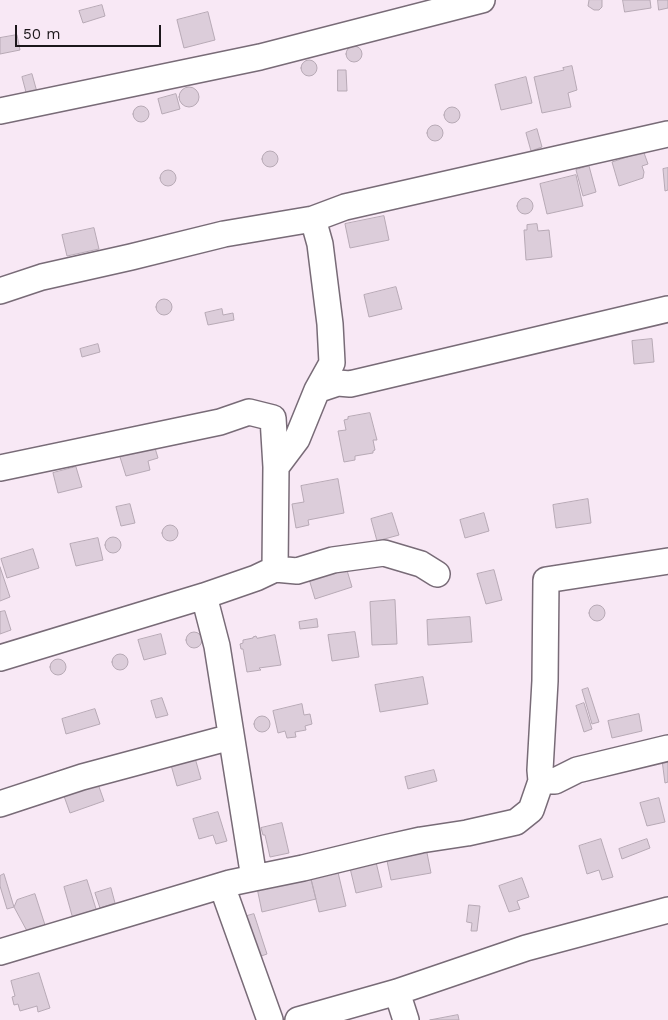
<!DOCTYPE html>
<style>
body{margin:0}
#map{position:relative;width:668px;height:1020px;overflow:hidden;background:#f8e8f5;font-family:"Work Sans",sans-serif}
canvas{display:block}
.scale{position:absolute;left:15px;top:25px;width:146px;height:22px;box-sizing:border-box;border:2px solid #1c171b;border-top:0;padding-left:6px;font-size:15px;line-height:18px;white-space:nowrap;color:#1c171b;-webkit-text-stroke:4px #f8e8f5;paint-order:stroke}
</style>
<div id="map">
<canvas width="668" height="1020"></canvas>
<div class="scale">50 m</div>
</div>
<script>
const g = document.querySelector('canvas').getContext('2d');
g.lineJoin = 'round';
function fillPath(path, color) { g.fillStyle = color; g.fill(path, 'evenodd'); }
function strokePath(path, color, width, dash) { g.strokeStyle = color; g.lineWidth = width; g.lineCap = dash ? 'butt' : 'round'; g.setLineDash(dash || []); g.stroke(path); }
const building = new Path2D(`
 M602,0V7L599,10H594L588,6L589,0Z
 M623,0H650L651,8L625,12Z
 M658,0H668V8L659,10Z
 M102,5L105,16L83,23L79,11Z
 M208,12L215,40L184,48L177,20Z
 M17,35L20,50L0,54V38Z
 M346 54a8 8 0 1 1 16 0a8 8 0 1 1-16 0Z
 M301 68a8 8 0 1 1 16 0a8 8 0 1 1-16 0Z
 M572,66L577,90L568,93L571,107L542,113L534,77L564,70L563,68Z
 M338,70H346L347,91H338Z
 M32,74L37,92L27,96L22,77Z
 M526,77L532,103L501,110L495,85Z
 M179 97a10 10 0 1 1 20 0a10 10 0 1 1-20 0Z
 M176,94L180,109L162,114L158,99Z
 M133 114a8 8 0 1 1 16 0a8 8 0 1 1-16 0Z
 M444 115a8 8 0 1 1 16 0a8 8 0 1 1-16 0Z
 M427 133a8 8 0 1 1 16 0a8 8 0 1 1-16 0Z
 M537,129L542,147L531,151L526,133Z
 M643,150L648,164L642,166L644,172L643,178L619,186L612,162L636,154V152Z
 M262 159a8 8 0 1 1 16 0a8 8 0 1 1-16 0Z
 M589,166L596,192L583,196L576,170Z
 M668,168V190L665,191L663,169Z
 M160 178a8 8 0 1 1 16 0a8 8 0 1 1-16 0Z
 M576,175L583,206L547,214L540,184Z
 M517 206a8 8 0 1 1 16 0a8 8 0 1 1-16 0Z
 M384,216L389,240L350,248L345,224Z
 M537,224L538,231L549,230L552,257L526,260L524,230H527V225Z
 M94,228L99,249L67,256L62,235Z
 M396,287L402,309L369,317L364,295Z
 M156 307a8 8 0 1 1 16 0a8 8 0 1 1-16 0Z
 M222,309L223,315L233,313L234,320L208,325L205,313Z
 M652,339L654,362L634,364L632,341Z
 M98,344L100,352L82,357L80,349Z
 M370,413L377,440H373L375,450L373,451V453L355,456V460L344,462L338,431L346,430L344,420L348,419V417Z
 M155,448L158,458L148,461L150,470L126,476L120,457Z
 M76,467L82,487L58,493L53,473Z
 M338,479L344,513L308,520L309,525L296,528L292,504L304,502L301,486Z
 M588,499L591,523L556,528L553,505Z
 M130,504L135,523L121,526L116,507Z
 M392,513L399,535L377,541L371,519Z
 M484,513L489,531L465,538L460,520Z
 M162 533a8 8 0 1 1 16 0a8 8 0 1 1-16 0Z
 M105 545a8 8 0 1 1 16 0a8 8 0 1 1-16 0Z
 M98,538L103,560L76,566L70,544Z
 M33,549L39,568L7,578L1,559Z
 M0,567L10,597L0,601Z
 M346,567L352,587L315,599L309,579Z
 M494,570L502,600L486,604L477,574Z
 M395,600L397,644L372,645L370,602Z
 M589 613a8 8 0 1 1 16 0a8 8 0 1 1-16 0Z
 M5,611L11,630L0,634V612Z
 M470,617L472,642L428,645L427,620Z
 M317,619L318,627L300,629L299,622Z
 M355,632L359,657L332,661L328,635Z
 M186 640a8 8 0 1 1 16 0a8 8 0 1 1-16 0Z
 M161,634L166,654L144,660L138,640Z
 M275,635L281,665L259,668L261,670L247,672L243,649H241L240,644L243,643V640L253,638V637L256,636L257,638Z
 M112 662a8 8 0 1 1 16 0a8 8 0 1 1-16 0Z
 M50 667a8 8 0 1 1 16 0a8 8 0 1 1-16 0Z
 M423,677L428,704L380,712L375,685Z
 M588,688L599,722L592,724L582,690Z
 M162,698L168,715L156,718L151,701Z
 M584,703L592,729L584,732L576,706Z
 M302,704L304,715L310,714L312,724L305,726L306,730L295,732L296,737L287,738L285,731L278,733L273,711Z
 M95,709L100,724L66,734L62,719Z
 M639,714L642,731L612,738L608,721Z
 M254 724a8 8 0 1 1 16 0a8 8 0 1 1-16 0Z
 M195,758L201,779L177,786L171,765Z
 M668,759V782L665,783L662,760Z
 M434,770L437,781L408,789L405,777Z
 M98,784L104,801L70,813L64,796Z
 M659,798L665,822L647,826L640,803Z
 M218,812L227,841L216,844L213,835L199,839L193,819Z
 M282,823L289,853L270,857L265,835H263L261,828Z
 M601,839L613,877L602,880L599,870L587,874L579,846Z
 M647,839L650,848L622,859L619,849Z
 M426,848L431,873L391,880L386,856Z
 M375,858L382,887L356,893L349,864Z
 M336,864L346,906L319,912L309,871Z
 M309,871L316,899L262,912L256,883Z
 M4,874L14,907L7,909L0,886V876Z
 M522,878L529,897L517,901L520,909L509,912L499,886Z
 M87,880L97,912L73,919L64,887Z
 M111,888L115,903L100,908L95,893Z
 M35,894L45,925L27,931L14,907L17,900Z
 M469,905L480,906L477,931H471L472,923L467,922Z
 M254,914L267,954L253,959L240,918Z
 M39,973L50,1008L38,1012L37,1006L20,1011L18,1004L14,1005L12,997L15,996L11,981Z
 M458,1015L459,1020H430Z`);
const minor = new Path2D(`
 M0,111L260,57L482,0
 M0,291L42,277L131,257L224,234L313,219L345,207L668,134
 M317,390L338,383L350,384L668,309
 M276,467L297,439L317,390L332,363L330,324L320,244L313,219
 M0,468L220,422L249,412L273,418L276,467L275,569
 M668,561L546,580L545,681L540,770L541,781H555L577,770L668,748
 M0,658L204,596L256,578L275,569L297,571L333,560L384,553L421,564L437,574
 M0,804L82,777L231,737
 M254,878L303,868L385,848L421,840L467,833L516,822L531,810L541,781
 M222,886L270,1020
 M0,952L230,883L254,878L217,646L204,596
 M397,992L406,1020
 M298,1020L397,992L526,948L668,910`);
fillPath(building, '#dccdda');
strokePath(building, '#b7a9b5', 1);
strokePath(minor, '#786b77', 28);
strokePath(minor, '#fff', 25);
</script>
